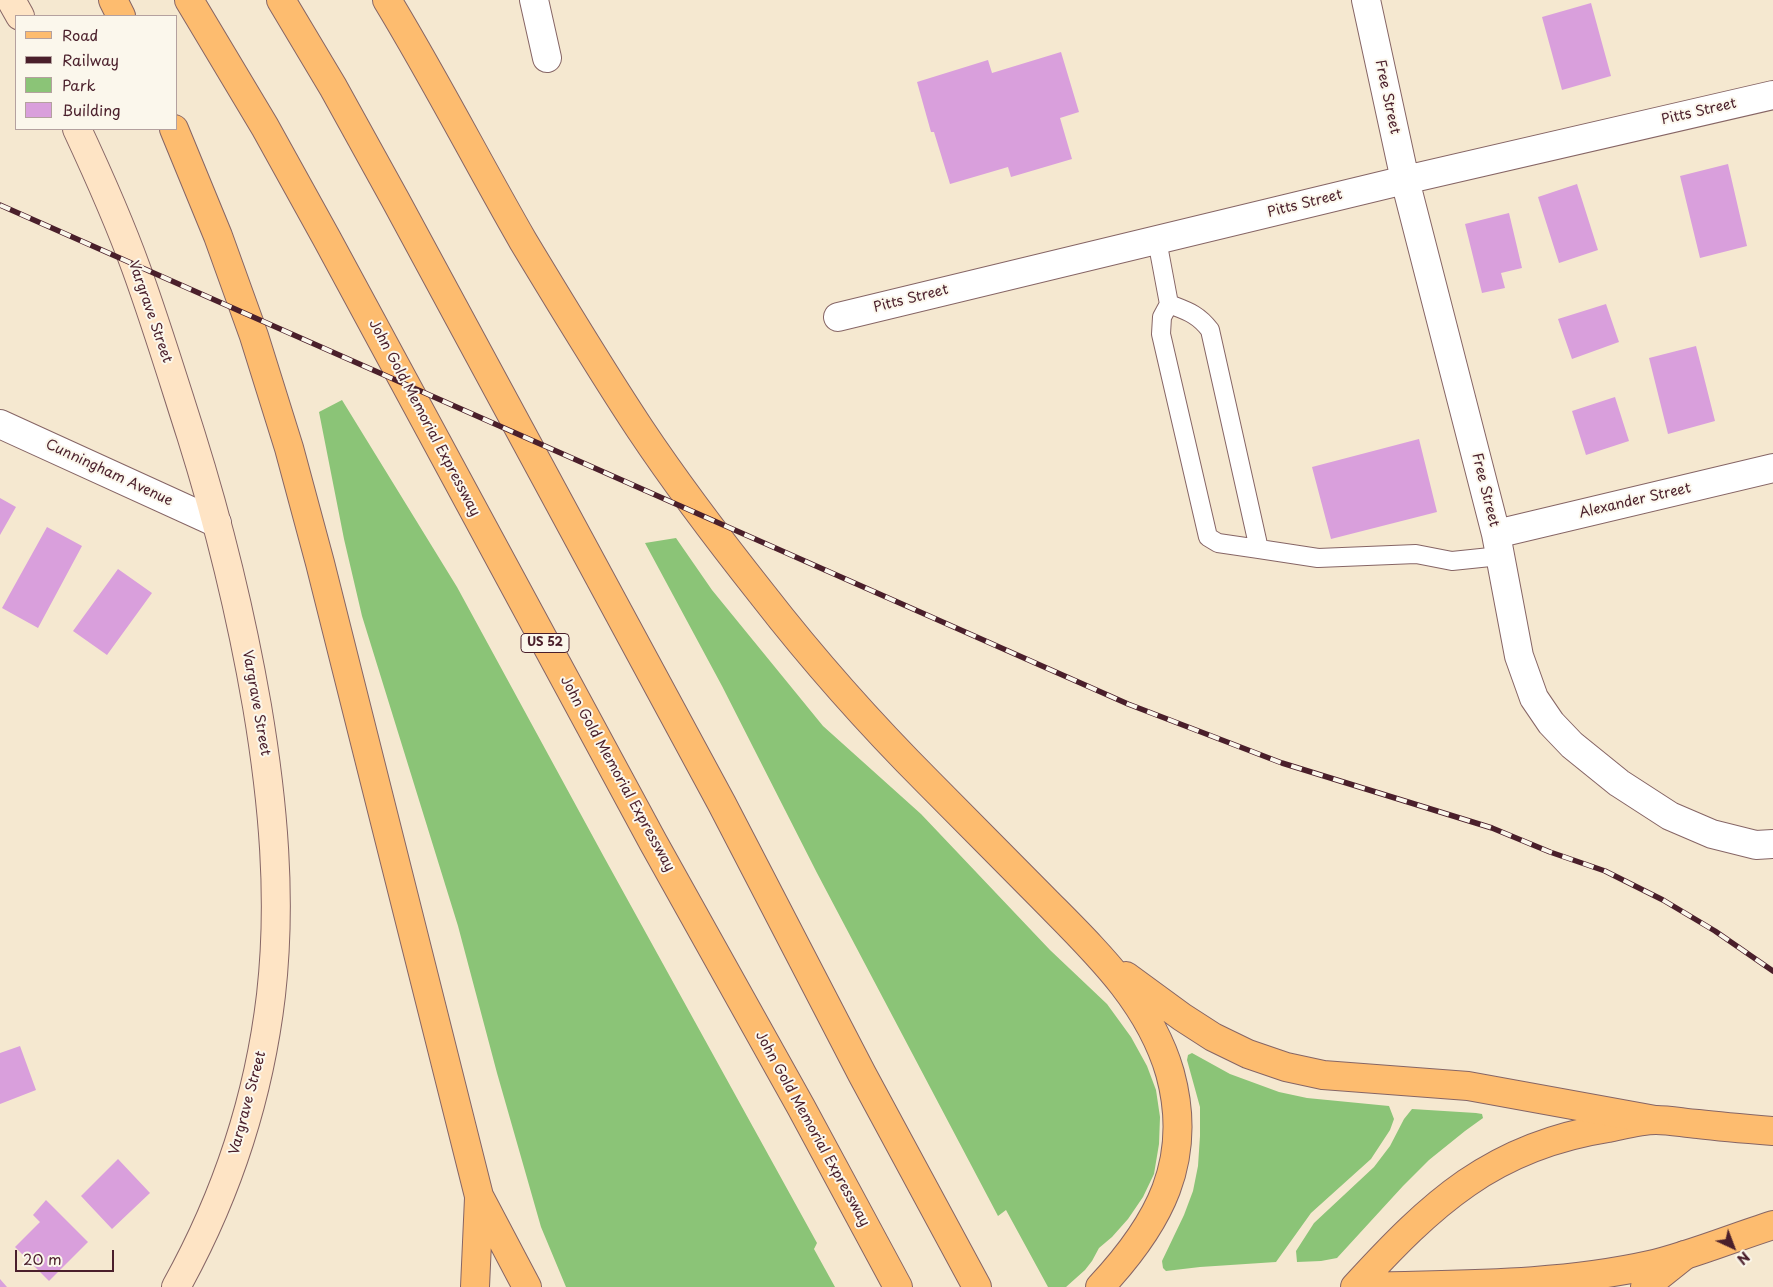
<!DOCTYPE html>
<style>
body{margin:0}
#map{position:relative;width:1773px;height:1287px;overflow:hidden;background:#f5e8d0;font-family:"Playpen Sans",sans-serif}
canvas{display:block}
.legend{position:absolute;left:15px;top:15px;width:162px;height:115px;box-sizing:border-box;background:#fbf7ec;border:1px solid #b4a19f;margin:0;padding:6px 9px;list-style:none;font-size:15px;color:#4a1f2b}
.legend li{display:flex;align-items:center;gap:10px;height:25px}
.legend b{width:25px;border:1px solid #b4a19f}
.north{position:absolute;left:1708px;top:1222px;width:50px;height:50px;-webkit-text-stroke:4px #fbf7ec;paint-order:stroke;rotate:137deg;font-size:14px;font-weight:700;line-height:20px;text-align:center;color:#4a1f2b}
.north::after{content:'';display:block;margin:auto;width:18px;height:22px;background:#4a1f2b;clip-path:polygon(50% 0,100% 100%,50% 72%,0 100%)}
.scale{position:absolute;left:15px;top:1250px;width:99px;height:22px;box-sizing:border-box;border:2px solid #4a1f2b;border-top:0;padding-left:6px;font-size:15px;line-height:18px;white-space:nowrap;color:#4a1f2b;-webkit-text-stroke:4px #fbf7ec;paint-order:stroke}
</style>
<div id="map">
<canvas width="1773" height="1287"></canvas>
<ul class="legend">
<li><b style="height:6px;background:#fdbc6f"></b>Road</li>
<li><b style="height:6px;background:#4a1f2b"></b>Railway</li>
<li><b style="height:14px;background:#8bc477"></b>Park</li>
<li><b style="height:14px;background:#d99fdc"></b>Building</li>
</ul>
<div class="north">N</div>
<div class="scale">20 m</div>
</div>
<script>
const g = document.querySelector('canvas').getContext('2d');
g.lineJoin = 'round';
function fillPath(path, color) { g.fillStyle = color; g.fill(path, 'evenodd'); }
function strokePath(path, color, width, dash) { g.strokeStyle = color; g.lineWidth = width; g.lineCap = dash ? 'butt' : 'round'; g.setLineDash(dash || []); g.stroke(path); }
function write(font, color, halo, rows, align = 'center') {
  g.font = font + ' "Playpen Sans",sans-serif'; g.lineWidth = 4; g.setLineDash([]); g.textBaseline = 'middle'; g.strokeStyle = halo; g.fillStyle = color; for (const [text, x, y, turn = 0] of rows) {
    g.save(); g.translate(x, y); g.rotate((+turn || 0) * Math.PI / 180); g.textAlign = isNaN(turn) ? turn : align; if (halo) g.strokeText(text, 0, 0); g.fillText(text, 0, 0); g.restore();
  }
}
const green = new Path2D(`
 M342,400L457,587L604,857L817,1243L814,1249L835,1287H566L541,1227L497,1073L458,926L362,616L344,539L319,412Z
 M676,538L712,590L823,726L921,814L1050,950L1107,1004L1131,1037L1147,1066L1156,1090L1160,1117L1159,1144L1154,1174L1143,1197L1128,1219L1112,1237L1099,1248L1092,1261L1085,1270L1066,1287H1048L1006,1210L998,1216L817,873L722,686L645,543Z
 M1192,1053L1230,1074L1279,1092L1307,1098L1389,1106L1394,1119L1390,1130L1371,1159L1311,1213L1276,1262L1200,1267L1166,1271L1163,1268L1162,1261L1184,1215L1193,1191L1198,1166L1200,1136V1107L1187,1060L1188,1055Z
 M1412,1109L1476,1113L1482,1114L1483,1118L1465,1131L1429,1160L1403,1186L1337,1258L1321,1261L1297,1262L1296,1251L1314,1223L1374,1167L1390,1146L1404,1119Z`);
const building = new Path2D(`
 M1591,3L1611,76L1562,90L1542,17Z
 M1061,52L1079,112L1060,118L1072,159L1011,177L1008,167L950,184L934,132H931L917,82L988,60L992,73Z
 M1728,164L1747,246L1700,258L1680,176Z
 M1577,184L1598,250L1559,263L1538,197Z
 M1509,213L1522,268L1501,273L1505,288L1482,293L1465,224Z
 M1606,304L1619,342L1572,359L1558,319Z
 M1696,346L1715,421L1668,434L1649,358Z
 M1615,397L1629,441L1586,455L1572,411Z
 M1419,439L1437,512L1331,539L1312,467Z
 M0,498L16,507L0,535Z
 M47,527L82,546L38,628L2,608Z
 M118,569L152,593L107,655L73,631Z
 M20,1046L36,1090L0,1104V1053Z
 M118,1159L150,1193L112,1229L81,1196Z
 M46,1200L88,1242L49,1281L15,1247L40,1222L33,1215Z
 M0,1279L7,1287H0Z`);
const lane = new Path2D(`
 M1157,240L1169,304L1162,317L1161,334L1208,537L1218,543L1259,549L1210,330C1198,314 1187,311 1169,304
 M1259,549L1318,558L1416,554L1452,561L1500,556`);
const street = new Path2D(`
 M534,0L547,58
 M1366,0L1405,180L1496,534L1519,656L1534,698L1551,723L1572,745L1619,783L1670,816L1712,834L1756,845L1773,844
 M838,317L1405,180L1773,95
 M0,424L217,523
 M1496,534L1773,468`);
const secondary = new Path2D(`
 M11,0L20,16
 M77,129C98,174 119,221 136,268C156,323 173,379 191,435C219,524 241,614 257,706C273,801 282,898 271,995C259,1097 226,1197 176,1287`);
const primary = new Path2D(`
 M1355,1287C1431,1204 1492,1146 1608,1128C1623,1125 1641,1120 1656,1120C1670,1120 1684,1123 1698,1124C1723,1127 1748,1129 1773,1131
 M1362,1287C1458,1284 1556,1286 1650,1265C1692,1255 1732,1238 1773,1225`);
const highway = new Path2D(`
 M113,0L121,16
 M189,0L265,127L327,239L653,842L801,1107L898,1287
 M281,0L333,87L396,201L722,804L862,1074L977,1287
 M387,0C435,79 477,161 523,241C561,304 599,367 640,429C678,486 720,541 762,594C814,661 870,724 930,784C967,821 1004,859 1041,896C1092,948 1149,1000 1170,1073C1194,1161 1159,1224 1100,1287
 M174,129L218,236L254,336L289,448L320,563L479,1196L527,1287
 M1126,976L1182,1017L1213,1037L1248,1054L1286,1067L1323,1075L1468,1086L1655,1120
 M475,1287L479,1198
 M1645,1287L1685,1255`);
const rail = new Path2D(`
 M0,205L1128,704L1282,763L1492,828L1550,852L1605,871L1663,900L1715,931L1773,971`);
const shields = [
 [545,643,48]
];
const shieldNames = [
 ["US 52",545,643]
];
const streetNames = [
 ["Free Street",1387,97,78],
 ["Pitts Street",1699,112,-13],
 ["Pitts Street",1305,204,-14],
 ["Pitts Street",911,299,-14],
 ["Vargrave Street",150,312,71],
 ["John Gold Memorial Expressway",424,418,62],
 ["Cunningham Avenue",109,473,25],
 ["Free Street",1485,490,76],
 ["Alexander Street",1635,501,-13],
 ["Vargrave Street",256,703,80],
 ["John Gold Memorial Expressway",617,774,61],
 ["Vargrave Street",248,1103,-75],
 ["John Gold Memorial Expressway",812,1129,61]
];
fillPath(green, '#8bc477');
fillPath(building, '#d99fdc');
strokePath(lane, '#866565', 20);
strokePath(street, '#866565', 30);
strokePath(secondary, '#866565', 30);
strokePath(primary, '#866565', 30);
strokePath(highway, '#866565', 30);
strokePath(lane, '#fff', 18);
strokePath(street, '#fff', 28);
strokePath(secondary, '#fee4c5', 28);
strokePath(primary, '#fdbc6f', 28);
strokePath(highway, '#fdbc6f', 28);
strokePath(rail, '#4a1f2b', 5.5);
strokePath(rail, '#fbf7ec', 4, [11]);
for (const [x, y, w] of shields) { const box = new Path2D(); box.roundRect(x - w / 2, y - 9.5, w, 19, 4); g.fillStyle = '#fbf7ec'; g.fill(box); strokePath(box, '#4a1f2b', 1); }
write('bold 12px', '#4a1f2b', null, shieldNames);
write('14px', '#4a1f2b', '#fbf7ec', streetNames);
</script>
